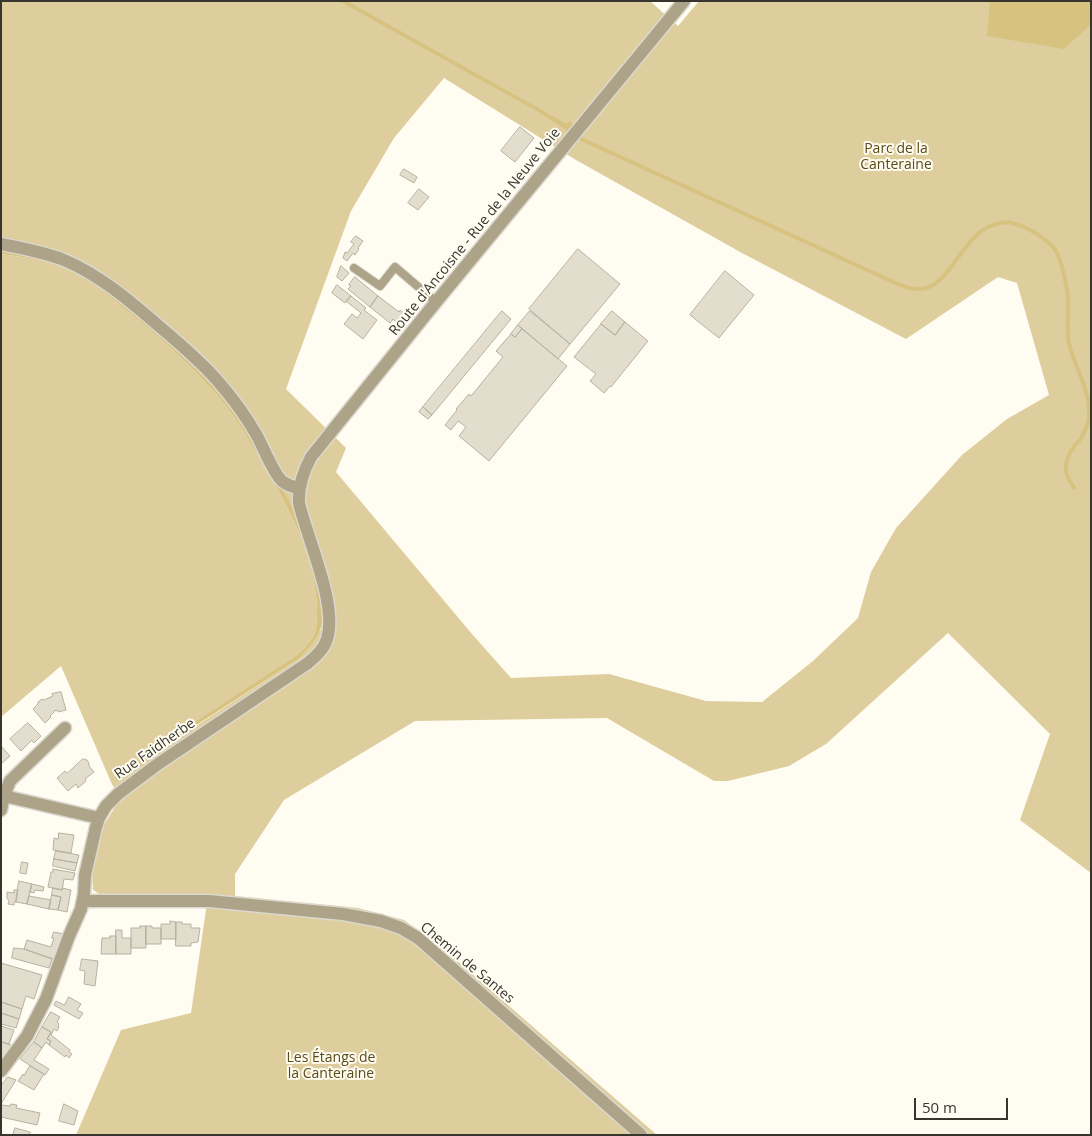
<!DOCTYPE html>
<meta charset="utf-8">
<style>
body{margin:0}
#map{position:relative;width:1092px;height:1136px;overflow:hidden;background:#fffcf1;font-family:"Open Sans",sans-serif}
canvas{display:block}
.frame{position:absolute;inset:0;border:2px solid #37352e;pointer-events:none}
.scale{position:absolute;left:914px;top:1098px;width:94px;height:22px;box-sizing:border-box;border:2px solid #37352e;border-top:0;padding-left:6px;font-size:15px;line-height:18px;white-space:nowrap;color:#37352e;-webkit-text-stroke:4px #fffcf1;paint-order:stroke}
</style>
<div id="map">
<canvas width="1092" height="1136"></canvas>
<div class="frame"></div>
<div class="scale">50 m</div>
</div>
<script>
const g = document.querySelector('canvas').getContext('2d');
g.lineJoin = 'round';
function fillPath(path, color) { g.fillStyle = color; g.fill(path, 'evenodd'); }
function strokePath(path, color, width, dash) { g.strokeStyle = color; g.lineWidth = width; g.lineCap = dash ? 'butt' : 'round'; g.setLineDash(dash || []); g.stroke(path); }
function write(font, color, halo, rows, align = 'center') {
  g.font = font + ' "Open Sans",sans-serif'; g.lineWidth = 4; g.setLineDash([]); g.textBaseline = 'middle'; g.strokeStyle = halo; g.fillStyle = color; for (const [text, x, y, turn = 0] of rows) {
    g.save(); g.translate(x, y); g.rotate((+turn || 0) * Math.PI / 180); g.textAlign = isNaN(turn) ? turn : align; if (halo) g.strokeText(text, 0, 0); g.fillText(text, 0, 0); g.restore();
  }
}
const green = new Path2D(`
 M1,1H650L678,26L699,1H1091V873L1020,820L1050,734L948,633L826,744L789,766L728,781H714L607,718L415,721L284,800L235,874V896L358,908L404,920L446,951L657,1135H76L121,1030L191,1013L208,896H103L93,890L92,875L101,830L120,799L111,782L61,666L1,717V254C22,257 48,260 67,270C98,285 124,308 150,330C169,347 188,363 205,382C225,402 240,425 254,449C283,497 316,553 317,610C317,617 317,625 315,632C310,644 300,653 290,660L158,751L300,658L314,642L321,629L312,561L278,483L244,423L204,373L80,272L1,248ZM444,78L576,160L742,253L906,339L998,277L1017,283L1049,395L1007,419L962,455L896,528L871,572L858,618L813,661L762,702L706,701L609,674L511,678L472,634L336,472L346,448L286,389L351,211L394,138Z`);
const water = new Path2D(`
 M339,1H347L567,124L569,121L574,124L569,132L540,113Z
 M990,1H1091V27L1089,26L1064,49L987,36Z
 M1,248L29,253L80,272L129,307L204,373L232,405L289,501L302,530L322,603V624L319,633L314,642L300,658L127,770H122L290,660C300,653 310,644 315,632C317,625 317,617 317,610C316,553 283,497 254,449C240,425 225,402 205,382C188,363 169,347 150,330C124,308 98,285 67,270C48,260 22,257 1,254Z`);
const stream = new Path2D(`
 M581,139L900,285C906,287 912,289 918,289C950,290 961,235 993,225C999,223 1006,221 1012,223C1026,226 1044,237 1054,248C1061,257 1067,286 1068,298C1069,314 1066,328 1069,344C1075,368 1091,391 1089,417C1088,424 1085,432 1081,438C1079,441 1076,444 1074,447C1068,453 1064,466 1067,475C1068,479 1072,484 1074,488`);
const building = new Path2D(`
 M520,127L534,138L515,162L501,151Z
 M404,169L417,177L414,183L400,175Z
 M419,189L429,197L418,210L408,203Z
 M356,236L363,241L358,248L359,249L355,255L353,253L347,261L343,258L345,252L347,253L354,244L351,242Z
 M578,249L620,284L570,344L529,309Z
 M341,266L349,273L342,281L337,277Z
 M725,271L754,295L719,338L690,315Z
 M355,277L378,296L370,307L348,289L351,286L349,285Z
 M337,285L351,296L345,303L332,293Z
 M351,296L366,308L364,310L377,320L363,339L344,324L352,314L357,318L361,313L346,301Z
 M378,296L399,312L400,310L405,314L407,311L411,314L400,328L396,325L397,323L393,319L390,323L370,307Z
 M502,311L511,319L432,415L423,407Z
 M530,311L570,344L558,359L518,325Z
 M612,311L625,322L615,335L601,324Z
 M625,322L648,341L611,387L610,386L604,393L590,381L596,374L574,357L601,324L615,335Z
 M518,325L522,329L515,337L511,334Z
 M522,329L567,366L489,461L459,436L466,427L458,421L451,430L445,425L457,410L456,409L469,394L471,396L503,357L496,351L511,334L515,337Z
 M423,407L432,415L428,419L419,412Z
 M61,692L66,710L58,712L57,710L54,711V712L50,716L51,717L45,723L33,709L38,704V702L42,699L44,700L53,696L52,694Z
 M28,723L41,736L34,743L32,740L21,751L10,739Z
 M1,746L10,756L1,764Z
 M83,759L87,760L89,763V766L94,772L85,779L86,781L78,788L76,784L68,791L57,778L65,771L67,773Z
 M59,833L74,835L71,853L53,850L54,838L58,839Z
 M56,851L79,855L77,863L54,859Z
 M54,859L77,863L75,871L53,866Z
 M22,862L28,863L26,874L20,873Z
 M53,869L75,873L73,880L64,879L62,890L48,887L51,872H53Z
 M19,881L32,884L27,904L16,902Z
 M32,884L44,887L43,891L35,890L34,893L30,892Z
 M53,888L62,890V888L71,890L67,912L58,910L61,897L52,895Z
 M14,890H18L16,902H14V905L8,904L9,901L7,898V892L14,893Z
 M52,895L61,897L58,910L49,909Z
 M29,896L51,900L49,909L27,904Z
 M170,921L176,922V939H161V924H170Z
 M176,922H182V924H191V928H200L198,942L191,943V946H176Z
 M140,926H146V948H131V928H140Z
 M146,926H152V928H161V944H146Z
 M116,930H122V938H131V954H116Z
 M54,932L64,934L56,960L24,949L27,940L51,947L54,938H52Z
 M110,936H116V954H101L102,938H110Z
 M14,948L24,949L52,959L49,968L12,958Z
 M82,959L98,961L95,986L84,984L85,971L80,970Z
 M1,963L42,975L34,999L26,996L22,1009L1,1002Z
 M69,997L81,1004L77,1010L83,1013L79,1019L54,1005L56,1001L64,1005Z
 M1,1002L22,1009L19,1019L1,1013Z
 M51,1012L60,1017L57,1022L59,1024L58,1026L59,1027L57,1031L54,1029L51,1035L70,1050L69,1052L72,1054L69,1058L66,1055L65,1057L49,1045L51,1041L47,1039L51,1032L42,1027Z
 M1,1013L19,1019L16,1028L1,1024Z
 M1,1026L14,1030L9,1044L1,1042Z
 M42,1027L51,1032L47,1039L51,1041L49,1045L46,1042L42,1048L34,1042Z
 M1,1042L14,1046L1,1062Z
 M34,1042L42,1048L34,1060L49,1069L45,1075L20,1059Z
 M30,1066L44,1074L34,1090L18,1081L23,1074L24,1075Z
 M8,1077L16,1080L1,1104V1086Z
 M11,1104L17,1105L16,1108L40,1113L37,1125L1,1117V1105L10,1106Z
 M64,1104L78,1111L74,1125L59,1121Z
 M15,1128L30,1132V1135H13Z`);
const lane = new Path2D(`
 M354,268L380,286L395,267L436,302`);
const street = new Path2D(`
 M1,244C22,248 44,252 64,260C100,275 131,302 160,327C179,343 199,360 216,379C231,396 245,415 256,434C263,446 273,473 282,481C287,485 293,487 299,488
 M4,796L99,818
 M1,810L4,796L10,781L65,728
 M83,901H209L343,914L381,921L401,928L418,938L641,1135
 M1,1071L27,1036L46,999L69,936L81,909L84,894L85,875L96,827L99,818L106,806L118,794L158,764L308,663C316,656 324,649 327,639C338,605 307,538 299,503C298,486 303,472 311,457L436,302L684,1`);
const parkNames = [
 ["Parc de la",896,149],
 ["Canteraine",896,165],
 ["Les Étangs de",331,1058],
 ["la Canteraine",331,1074]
];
const streetNames = [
 ["Route d'Ancoisne - Rue de la Neuve Voie",475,232,-51],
 ["Rue Faidherbe",155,749,-35],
 ["Chemin de Santes",467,963,40]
];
fillPath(green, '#dece9e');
fillPath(water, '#d8c27f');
strokePath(stream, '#d8c27f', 4);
fillPath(building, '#e2ddcc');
strokePath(building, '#b6b1a1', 1);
strokePath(lane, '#dbd8ce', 10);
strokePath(street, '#dbd8ce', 15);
strokePath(lane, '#ada388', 8);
strokePath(street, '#ada388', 12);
write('14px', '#5a4a17', '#fffcf1', parkNames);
write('14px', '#37352e', '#fffcf1', streetNames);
</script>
